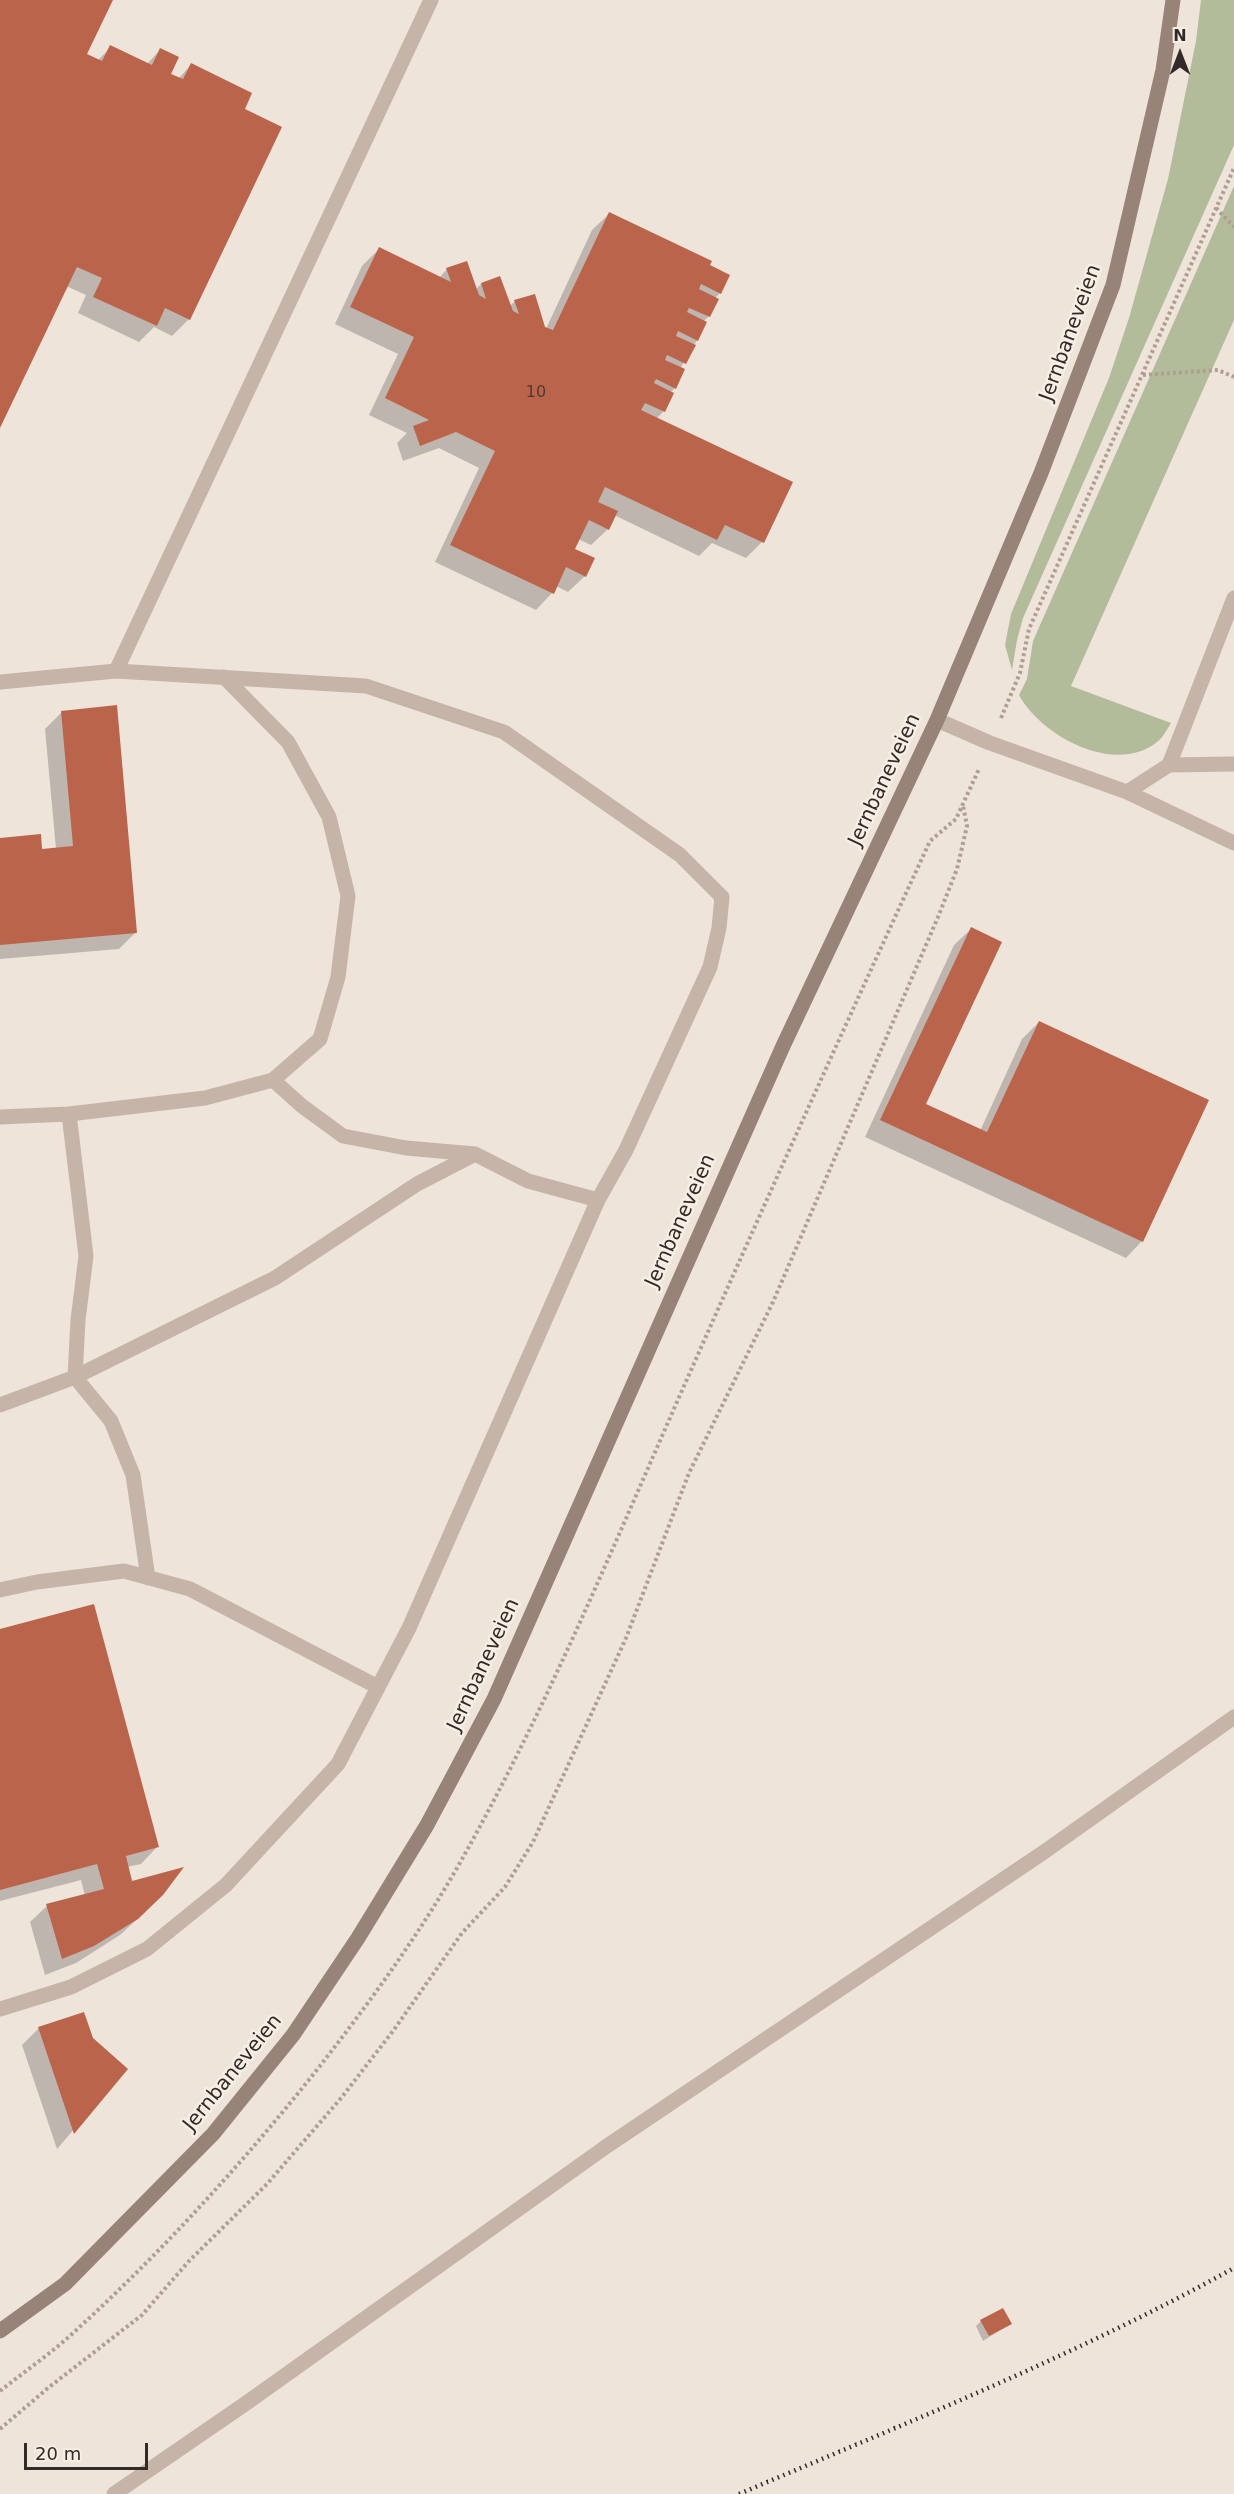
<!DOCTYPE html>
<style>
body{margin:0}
#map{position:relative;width:1234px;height:2494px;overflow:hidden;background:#eee4da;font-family:"DejaVu Sans",sans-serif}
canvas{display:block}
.north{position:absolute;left:1150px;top:24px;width:60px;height:60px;-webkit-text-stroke:4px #f7eee5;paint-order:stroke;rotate:0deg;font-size:16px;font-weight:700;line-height:24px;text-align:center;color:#322a27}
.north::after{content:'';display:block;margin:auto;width:21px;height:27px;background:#322a27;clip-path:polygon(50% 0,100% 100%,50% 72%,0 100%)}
.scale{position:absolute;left:24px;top:2443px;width:124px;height:27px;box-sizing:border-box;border:3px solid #322a27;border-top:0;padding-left:8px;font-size:18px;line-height:21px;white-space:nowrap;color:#322a27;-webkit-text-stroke:4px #f7eee5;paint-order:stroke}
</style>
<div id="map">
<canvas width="1234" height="2494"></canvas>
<div class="north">N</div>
<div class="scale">20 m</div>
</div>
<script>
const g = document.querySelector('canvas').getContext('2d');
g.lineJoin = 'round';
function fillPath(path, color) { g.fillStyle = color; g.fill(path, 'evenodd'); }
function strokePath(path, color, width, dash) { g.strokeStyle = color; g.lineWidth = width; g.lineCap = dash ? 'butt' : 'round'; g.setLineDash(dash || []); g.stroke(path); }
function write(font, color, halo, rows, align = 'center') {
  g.font = font + ' "DejaVu Sans",sans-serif'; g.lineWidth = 5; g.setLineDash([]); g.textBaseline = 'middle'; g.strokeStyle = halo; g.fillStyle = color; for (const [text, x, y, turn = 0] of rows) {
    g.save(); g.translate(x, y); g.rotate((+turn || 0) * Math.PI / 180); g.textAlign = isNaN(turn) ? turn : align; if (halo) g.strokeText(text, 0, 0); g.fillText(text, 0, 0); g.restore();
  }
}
const green = new Path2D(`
 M1201,0H1234V145L1023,618L1017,640L1012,670L1005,645L1011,614L1109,378L1129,318L1168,179L1196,41Z
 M1234,186V320L1071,686L1171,723C1167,729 1163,738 1157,742C1115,776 1041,736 1019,695L1027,679L1033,641Z`);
const shadow = new Path2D(`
 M0,0H112L85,55L97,61L111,47L147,64L160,50L169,75L178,79L191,65L243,110L189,319L172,336L154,327L139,342L78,313L86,295L66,286L0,425Z
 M609,214L708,266L720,293L715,298L709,316L703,322L697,340L680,369L675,388L670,393L672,394L664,411L657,418L762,542L746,558L712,543L699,556L614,515L608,529L591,545L578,539L573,550L585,576L568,592L556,586L552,593L536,610L435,562L479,468L439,448L403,461L397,443L407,433L369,415L398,354L335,324L362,266L379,249L439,278L447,269L475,290L481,284L510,306L515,301L545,331L592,230Z
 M62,712L136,932L119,949L0,959V839L41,850L56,849L45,729Z
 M971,929L924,1105L980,1131L1022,1039L1039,1022L1142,1241L1126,1258L865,1137L954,945Z
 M0,1631L157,1847L141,1864L127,1867L145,1912L120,1935L76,1963L45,1975L30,1922L47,1906L85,1896L81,1880L0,1901Z
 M39,2028L91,2039L126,2069L57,2149L22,2045Z
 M981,2321L1010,2324L983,2341L976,2326Z`);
const building = new Path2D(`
 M0,0H113L87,54L102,61L110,45L152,65L160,48L179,57L171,74L183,79L191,63L252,93L245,109L282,127L190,320L165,308L157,326L93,297L102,278L77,267L0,428Z
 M609,212L712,261L710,265L730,275L721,294L701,284L699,289L719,299L710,317L689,308L687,312L707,322L698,341L678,331L676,336L696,345L686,364L667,355L665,360L685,369L676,389L656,379L654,383L674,393L665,412L645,403L641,410L793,482L764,543L725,525L717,540L605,487L598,502L618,511L609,530L589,520L575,549L595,558L586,577L566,567L554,594L450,545L495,451L456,432L420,446L413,426L429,420L385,398L414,337L350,307L379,247L451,282L446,268L467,261L479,295L486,299L481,283L500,276L513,311L519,314L514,300L535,294L545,327L553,330Z
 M117,705L137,933L0,945V838L41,834L42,849L73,846L61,711Z
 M971,927L1002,942L926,1104L987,1132L1039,1021L1209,1100L1143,1242L880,1120Z
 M94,1604L159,1847L126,1856L132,1881L184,1867L163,1895L138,1919L94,1946L62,1959L46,1904L104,1889L97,1864L0,1890V1629Z
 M84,2012L93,2038L128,2069L74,2134L38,2027Z
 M1003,2308L1012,2324L989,2336L980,2320Z`);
const path = new Path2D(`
 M1216,208L1234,227
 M1143,375L1218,370L1234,377
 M1001,718L1020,673L1029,629L1234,168
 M0,2391C24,2372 50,2354 72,2334C161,2253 241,2165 316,2071C370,2002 423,1930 466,1852C551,1699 617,1537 688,1377C767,1198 848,1019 930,841L956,819L979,769
 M0,2429L48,2388L142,2315L189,2261L267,2184L342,2097L393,2031L462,1933L505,1887L533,1842L626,1638L689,1473L773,1302L938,917L957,869L967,826L963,805`);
const lane = new Path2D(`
 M116,671L431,0
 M0,682L116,671L366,686L504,732L680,855L722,897L719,928L710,967L626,1150L598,1200L409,1628L338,1764L226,1885L147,1949L71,1987L0,2009
 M937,720L990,743L1127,792L1169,765L1234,598
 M1169,765L1234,764
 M1127,792L1234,843
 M273,1080L302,1106L343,1136L406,1148L475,1154L528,1181L598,1200
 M0,1117L69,1114L205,1098L273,1080L320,1039L338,977L348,896L329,817L288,742L224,677
 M0,1405L75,1377L78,1320L86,1256L69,1114
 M148,1578L133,1475L111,1421L75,1377L275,1278L417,1184L475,1154
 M0,1590L37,1582L124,1571L190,1589L378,1687
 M114,2494L245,2404L607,2146L1044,1852L1234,1717`);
const secondary = new Path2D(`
 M0,2331L65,2284L213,2134L293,2035L358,1938L427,1825L494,1699L783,1046L937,720L1041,473L1113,285L1163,70L1173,0`);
const rail = new Path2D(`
 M739,2494C906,2423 1075,2356 1234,2268`);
const numberNames = [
 ["10",536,393]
];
const streetNames = [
 ["Jernbaneveien",1071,333,-70],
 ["Jernbaneveien",885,780,-65],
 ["Jernbaneveien",681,1221,-66],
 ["Jernbaneveien",484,1665,-65],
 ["Jernbaneveien",233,2073,-51]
];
fillPath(green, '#b2bc9b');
fillPath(shadow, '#0003');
fillPath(building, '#ba644c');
strokePath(path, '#b19e91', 4, [3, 3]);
strokePath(lane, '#c5b4a7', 15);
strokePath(secondary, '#988379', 15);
strokePath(rail, '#322a27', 4.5, [1.5, 4.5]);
write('16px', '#543830', null, numberNames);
write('20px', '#322a27', '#f7eee5', streetNames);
</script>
